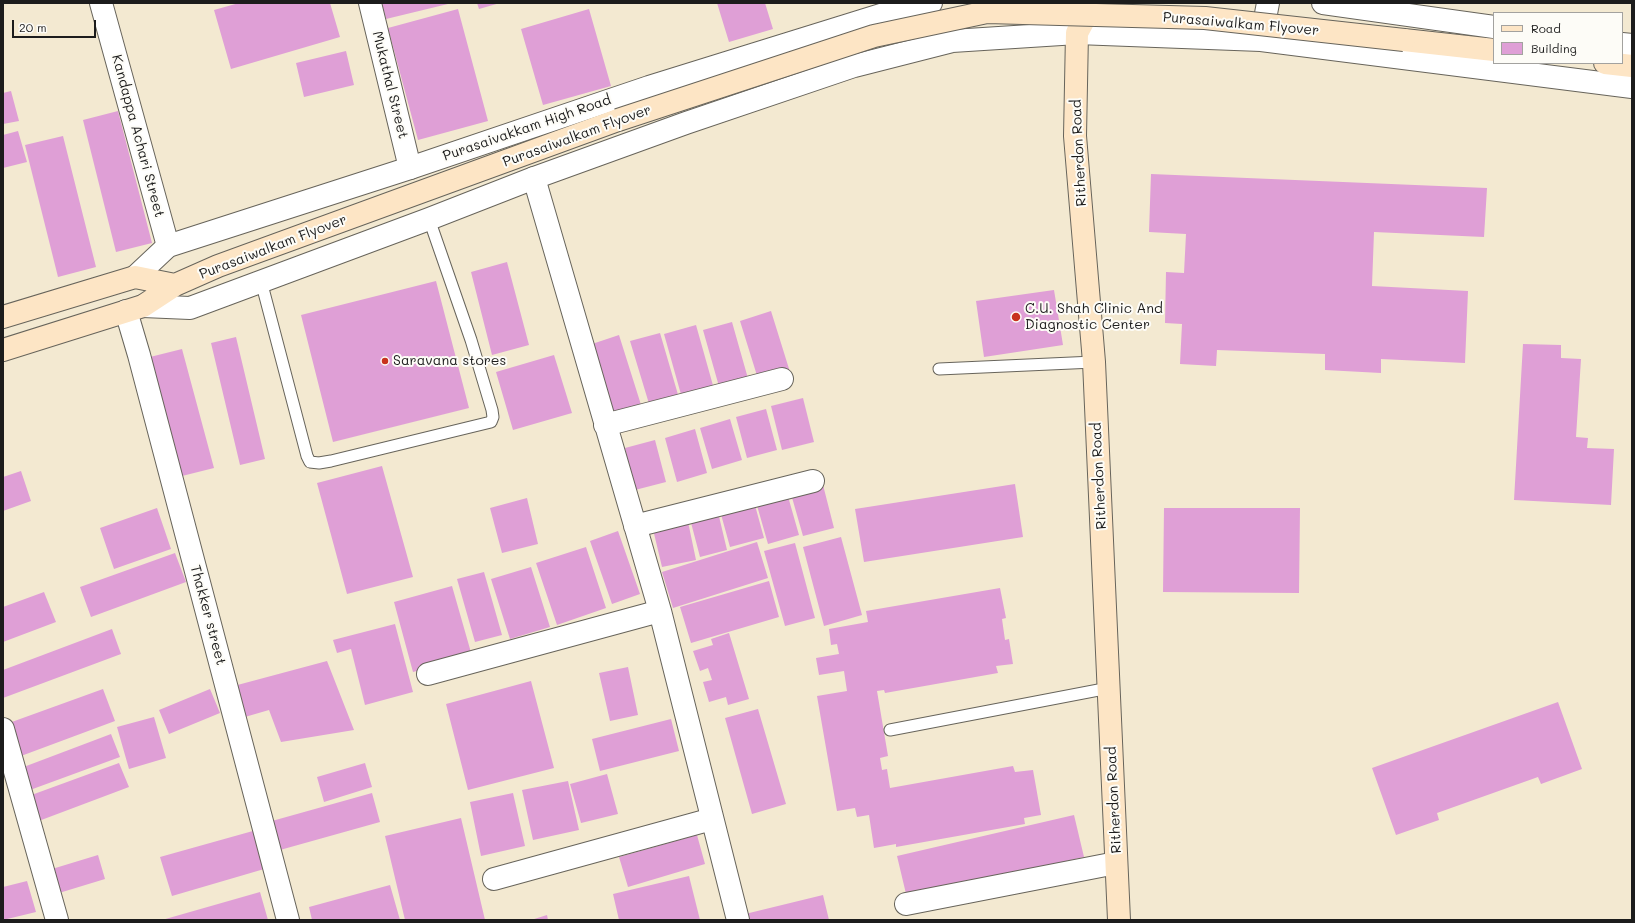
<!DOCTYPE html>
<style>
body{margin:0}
#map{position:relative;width:1635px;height:923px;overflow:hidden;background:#f3e9d1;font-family:Mali,sans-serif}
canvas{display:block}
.frame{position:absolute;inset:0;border:4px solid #1c1c1c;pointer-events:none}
.legend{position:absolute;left:1493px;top:12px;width:130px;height:52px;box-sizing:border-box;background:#fdfcf7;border:1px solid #a3a29f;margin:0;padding:5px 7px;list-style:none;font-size:12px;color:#1c1c1c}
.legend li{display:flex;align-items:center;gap:8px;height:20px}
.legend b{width:20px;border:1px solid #a3a29f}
.scale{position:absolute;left:12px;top:20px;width:84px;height:18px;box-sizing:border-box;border:2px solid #1c1c1c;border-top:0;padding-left:5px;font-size:12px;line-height:14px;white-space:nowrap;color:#1c1c1c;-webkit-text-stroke:3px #fdfcf7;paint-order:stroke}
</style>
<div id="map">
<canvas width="1635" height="923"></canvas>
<div class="frame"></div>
<ul class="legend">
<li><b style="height:5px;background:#fde5c5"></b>Road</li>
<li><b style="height:11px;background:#df9fd6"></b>Building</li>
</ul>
<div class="scale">20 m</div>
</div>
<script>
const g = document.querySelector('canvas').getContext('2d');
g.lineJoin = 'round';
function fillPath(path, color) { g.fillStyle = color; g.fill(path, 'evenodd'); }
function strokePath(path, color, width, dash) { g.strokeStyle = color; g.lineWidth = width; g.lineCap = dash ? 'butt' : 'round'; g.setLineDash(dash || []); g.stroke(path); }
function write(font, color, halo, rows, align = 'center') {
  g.font = font + ' Mali,sans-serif'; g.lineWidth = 4; g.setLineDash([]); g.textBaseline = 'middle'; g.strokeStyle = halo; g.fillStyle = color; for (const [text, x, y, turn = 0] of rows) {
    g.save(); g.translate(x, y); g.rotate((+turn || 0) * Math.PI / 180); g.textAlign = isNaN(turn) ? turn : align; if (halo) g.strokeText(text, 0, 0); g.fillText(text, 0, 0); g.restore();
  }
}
const building = new Path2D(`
 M239,3H330L340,37L231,69L214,10Z
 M382,3H448V4L386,19Z
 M477,3H500L479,9Z
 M717,3H765L773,29L729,42Z
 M458,9L488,121L418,140L388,28Z
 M589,9L611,86L543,105L521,29Z
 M346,51L354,85L304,97L296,63Z
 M11,91L19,121L3,124V93Z
 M118,111L152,243L116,252L83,120Z
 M18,131L27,162L3,168V135Z
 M63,136L96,267L58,277L25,145Z
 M1151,174L1487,188L1484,237L1374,232L1372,286L1468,291L1465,363L1381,359V373L1325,370V354L1217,350L1216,366L1180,364L1182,324L1165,323L1166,272L1184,273L1186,234L1149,232Z
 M507,262L529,345L492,355L471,272Z
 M436,281L469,408L333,442L301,315Z
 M1054,290L1063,345L984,357L976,301Z
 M771,311L790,372L759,382L740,321Z
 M732,322L749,382L720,390L703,330Z
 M696,325L714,389L682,398L664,334Z
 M660,333L679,398L650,407L630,341Z
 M619,335L642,408L612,417L589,345Z
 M236,337L265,459L240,465L211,343Z
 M1523,344L1561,345V358L1581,359L1576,437L1588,438L1587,448L1614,449L1611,505L1514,500Z
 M182,349L214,468L178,477L146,358Z
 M554,355L572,413L513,430L496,372Z
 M803,398L814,442L782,450L771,406Z
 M766,409L777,450L747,458L736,417Z
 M730,419L742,460L712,469L700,428Z
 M695,429L707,473L677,482L665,438Z
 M655,440L666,482L635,490L625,448Z
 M382,466L413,577L347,594L317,483Z
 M21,471L31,501L3,511V477Z
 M1015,484L1023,537L864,562L855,509Z
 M823,485L834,528L803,536L791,494Z
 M787,493L799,535L768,544L756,502Z
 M527,498L538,544L502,553L490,508Z
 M753,498L764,538L730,547L719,507Z
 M157,508L171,549L114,569L100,528Z
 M717,508L727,550L700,557L689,515Z
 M1164,508H1300L1299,593L1163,592Z
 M687,517L696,560L662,567L652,525Z
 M618,531L640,594L612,604L590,541Z
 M841,537L862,615L824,626L803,547Z
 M757,542L768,578L673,608L662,572Z
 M795,543L815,618L785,626L764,551Z
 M586,547L606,608L557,625L536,563Z
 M175,553L186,582L91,617L80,587Z
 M531,567L550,627L510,639L491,579Z
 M484,572L502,635L475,642L457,579Z
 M769,581L779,617L691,643L680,607Z
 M452,586L472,656L413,672L394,602Z
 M1000,588L1006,618L1002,619L1005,640L1009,639L1013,664L996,666L998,673L885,693L884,690L877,691L888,756L880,758L882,770L887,769L890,788L1013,766L1015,772L1033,770L1041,815L1024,818L1025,824L896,847V844L874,848L869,815L857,817L855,808L837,811L817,696L847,691L844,671L819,675L816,658L839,654L837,644L831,645L829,629L868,622L866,611Z
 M44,592L56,622L3,642V607Z
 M395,624L413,692L365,705L351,649L337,653L333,640Z
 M112,629L121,654L3,698V670Z
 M729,633L749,699L728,705L726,697L709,702L703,682L712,680L708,668L700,671L693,651L713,645L711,639Z
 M327,661L354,730L281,742L269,710L238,719L230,687Z
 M628,667L638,715L610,721L599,673Z
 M531,681L554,768L468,790L446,704Z
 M103,689L115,721L21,756L9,723Z
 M210,689L220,713L169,734L159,710Z
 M1558,702L1582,769L1541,784L1538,777L1437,813L1439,820L1396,835L1372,768Z
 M758,709L786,804L752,814L725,718Z
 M154,717L166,758L129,769L117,727Z
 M671,719L679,751L600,771L592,739Z
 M111,734L120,757L30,790L21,768Z
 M119,763L129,787L36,822L26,797Z
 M365,763L372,787L324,802L317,777Z
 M607,774L618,814L581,823L570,784Z
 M568,781L579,830L533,840L522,790Z
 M372,793L380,822L280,850L272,821Z
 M513,793L525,846L481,856L470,802Z
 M1074,815L1084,857L907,898L897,856Z
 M461,818L485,920H405L385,836Z
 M260,829L271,867L172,896L160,857Z
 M697,835L705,864L628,887L619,857Z
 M98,855L105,879L59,893L52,869Z
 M689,876L700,920H619L613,894Z
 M27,881L36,912L3,920V887Z
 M390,885L400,920H312L309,907Z
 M260,892L268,920H162Z
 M823,895L829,920H742L741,915Z
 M547,915L548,920H531Z`);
const service = new Path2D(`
 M261,281L307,456L310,462L319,463L331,461L491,422L493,417L492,410L471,340L429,219
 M939,369L1094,362
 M890,730L1109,688`);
const minor = new Path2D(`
 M101,3L168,246
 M370,3L410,168
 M534,178L660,611L738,920
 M126,311L139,355L288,920
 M605,425L782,379
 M635,526L813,481
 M428,674L660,611
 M3,729L57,920
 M494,879L712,819
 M906,904L1116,863`);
const tertiary = new Path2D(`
 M1323,3L1494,27
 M1261,40L1268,3
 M1622,44L1632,45
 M135,277L168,246L410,168L649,87L884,14L931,3
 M143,306L190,308L429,219L534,178L686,123L854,66L952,41L1077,33L1261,40L1632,87`);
const secondary = new Path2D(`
 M1093,3L1077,33L1075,136L1094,362L1119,920
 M1404,40L1494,50
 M1605,63L1632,66
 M3,317L135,277L175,285
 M3,350L143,306L175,285L218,266L618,120`);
const secondaryBridge = new Path2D(`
 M618,120L874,36L987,12L1205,18L1404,40`);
const markers = [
 [1016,317,5,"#c8321e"],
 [385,361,4,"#c8321e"]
];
const streetNames = [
 ["Purasaiwalkam Flyover",1241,24,5],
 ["Mukathal Street",390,85,76],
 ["Purasaivakkam High Road",527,128,-19],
 ["Kandappa Achari Street",138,136,75],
 ["Purasaiwalkam Flyover",577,136,-20],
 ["Ritherdon Road",1079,153,-93],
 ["Purasaiwalkam Flyover",273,247,-21],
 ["Ritherdon Road",1099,476,-93],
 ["Thakker street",208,615,75],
 ["Ritherdon Road",1114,800,-93]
];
const poiNames = [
 ["C.U. Shah Clinic And",1025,309],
 ["Diagnostic Center",1025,325],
 ["Saravana stores",393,361]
];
fillPath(building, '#df9fd6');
strokePath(service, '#67645b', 13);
strokePath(minor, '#67645b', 24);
strokePath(tertiary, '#67645b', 24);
strokePath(secondary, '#67645b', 24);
strokePath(service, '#fff', 11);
strokePath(minor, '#fff', 22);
strokePath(tertiary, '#fff', 22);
strokePath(secondary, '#fde5c5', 22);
strokePath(secondaryBridge, '#67645b', 24, []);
strokePath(secondaryBridge, '#fde5c5', 22);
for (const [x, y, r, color] of markers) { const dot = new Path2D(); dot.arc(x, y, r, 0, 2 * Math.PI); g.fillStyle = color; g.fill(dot); strokePath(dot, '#fdfcf7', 1.5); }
write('14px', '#1c1c1c', '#fdfcf7', streetNames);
write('14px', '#1c1c1c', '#fdfcf7', poiNames, 'left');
</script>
